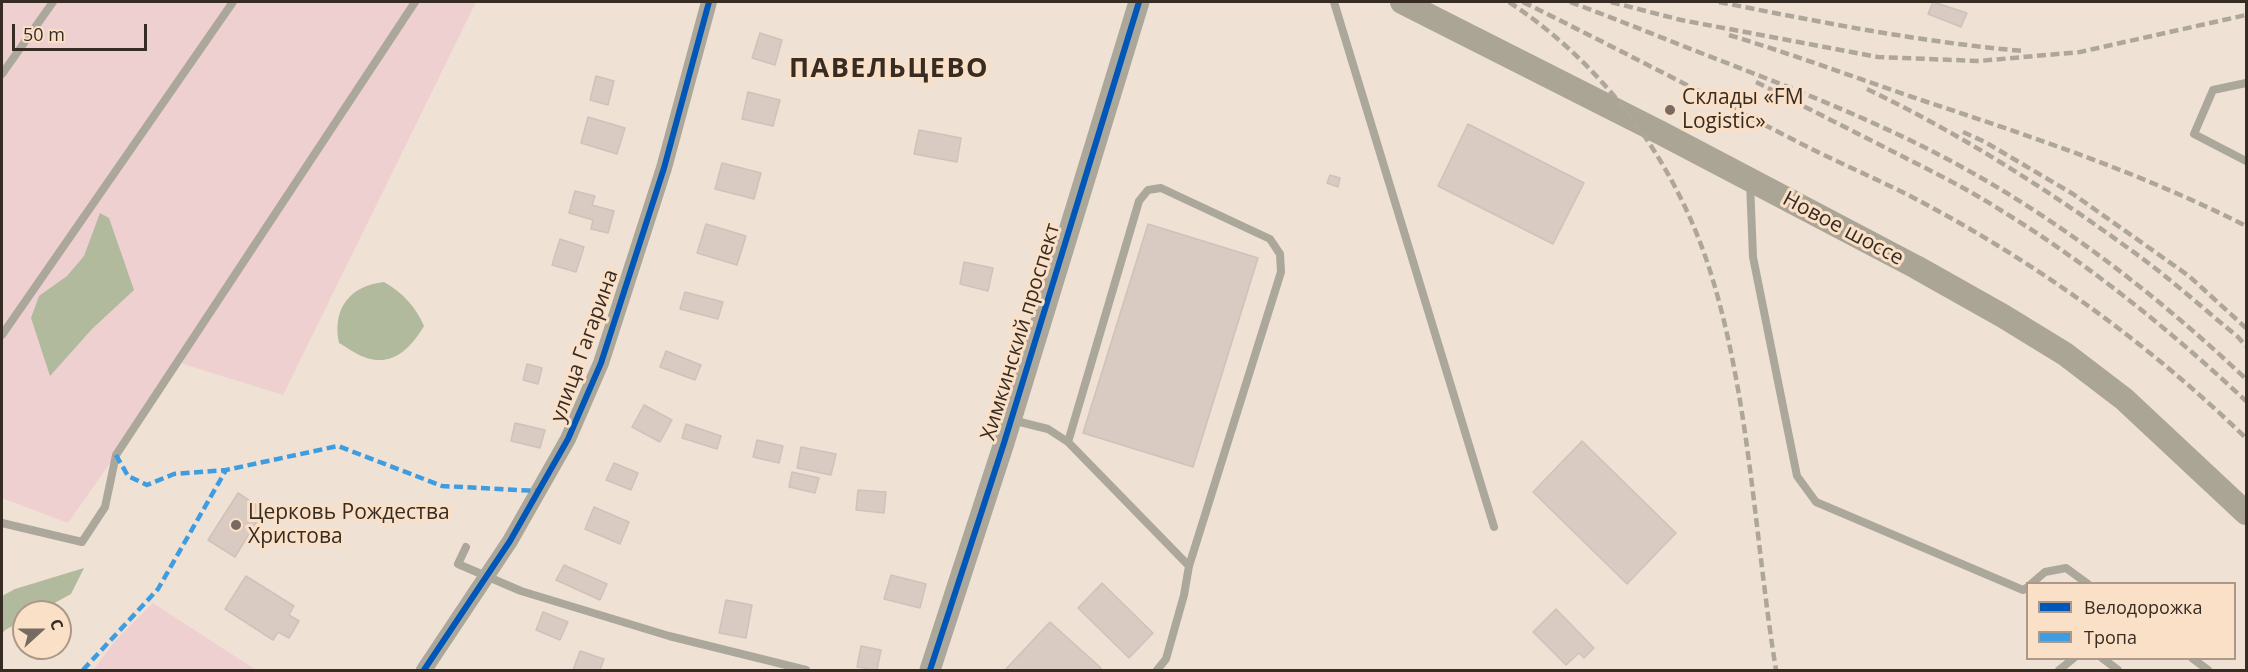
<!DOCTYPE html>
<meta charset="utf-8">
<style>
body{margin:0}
#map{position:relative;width:2248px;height:672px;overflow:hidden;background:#efe1d4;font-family:"Open Sans",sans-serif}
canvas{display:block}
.frame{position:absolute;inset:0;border:3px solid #362c23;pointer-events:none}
.legend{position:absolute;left:2026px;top:582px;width:210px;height:78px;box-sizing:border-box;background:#fbe0c8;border:2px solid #ac9886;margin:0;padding:8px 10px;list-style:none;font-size:18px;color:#362c23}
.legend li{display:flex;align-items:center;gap:12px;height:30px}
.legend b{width:30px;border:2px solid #ac9886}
.north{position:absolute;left:12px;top:600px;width:60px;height:60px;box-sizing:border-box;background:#fbe0c8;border:2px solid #ac9886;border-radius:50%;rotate:69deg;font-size:16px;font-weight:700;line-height:24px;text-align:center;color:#362c23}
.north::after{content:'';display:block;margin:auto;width:21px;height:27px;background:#776b61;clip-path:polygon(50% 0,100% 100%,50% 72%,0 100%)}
.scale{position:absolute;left:12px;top:24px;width:135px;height:27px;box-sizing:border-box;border:3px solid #362c23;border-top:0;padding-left:8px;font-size:18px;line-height:21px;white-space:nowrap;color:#362c23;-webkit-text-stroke:4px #fbe0c8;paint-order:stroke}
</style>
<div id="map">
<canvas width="2248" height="672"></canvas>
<div class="frame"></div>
<ul class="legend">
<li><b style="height:8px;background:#0057b8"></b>Велодорожка</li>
<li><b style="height:8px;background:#3e9ce0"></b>Тропа</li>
</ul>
<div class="north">С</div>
<div class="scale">50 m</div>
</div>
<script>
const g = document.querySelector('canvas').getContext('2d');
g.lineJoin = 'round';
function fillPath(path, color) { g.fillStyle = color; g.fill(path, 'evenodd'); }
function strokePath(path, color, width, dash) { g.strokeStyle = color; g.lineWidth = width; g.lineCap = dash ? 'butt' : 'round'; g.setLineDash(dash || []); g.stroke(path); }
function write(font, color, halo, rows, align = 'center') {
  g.font = font + ' "Open Sans",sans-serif'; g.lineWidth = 6; g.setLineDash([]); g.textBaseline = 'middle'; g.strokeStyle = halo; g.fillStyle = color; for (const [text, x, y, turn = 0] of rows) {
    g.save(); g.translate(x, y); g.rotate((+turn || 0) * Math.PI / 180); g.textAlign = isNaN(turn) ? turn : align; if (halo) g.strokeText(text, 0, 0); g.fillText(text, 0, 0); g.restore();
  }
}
const green = new Path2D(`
 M2,2H476L283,395L180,363L68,523L2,498Z
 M153,603L256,670H93L115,641Z`);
const water = new Path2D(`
 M100,213L109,218L134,290L92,329L50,376L31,318L39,296L67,276L84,256Z
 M384,282C402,292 416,307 424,326C411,348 392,368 364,357C355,354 347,347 339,343C332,308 350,286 384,282Z
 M84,568L71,594L38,612H24V620L5,630L2,634V596L15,589Z`);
const building = new Path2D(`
 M1933,2L1967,13L1961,27L1928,14Z
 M760,33L782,40L775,65L752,58Z
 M596,76L614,81L608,105L590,100Z
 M748,92L780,100L773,126L742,119Z
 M588,117L625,128L617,154L581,143Z
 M1468,124L1584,183L1553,244L1438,186Z
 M919,130L961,138L957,162L914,154Z
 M722,163L761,173L754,199L715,189Z
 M1330,175L1340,178L1338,187L1327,183Z
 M575,191L595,196L592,205L614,211L608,233L591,229L593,220L569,213Z
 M706,224L746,236L737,265L697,253Z
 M1148,224L1258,258L1193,467L1083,433Z
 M560,239L584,247L576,272L552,265Z
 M964,262L993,268L988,291L960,284Z
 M685,292L723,302L718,319L680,309Z
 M666,351L701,365L695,380L660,367Z
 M527,364L542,368L538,384L523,380Z
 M644,405L672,420L660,442L632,427Z
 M515,423L545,430L540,448L511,441Z
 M686,424L721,436L717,449L682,438Z
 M757,440L783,446L779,463L753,457Z
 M1582,441L1676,533L1627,584L1533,492Z
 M801,447L836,454L831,475L797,468Z
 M614,463L638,473L631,490L606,480Z
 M792,472L819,478L815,493L789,487Z
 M858,490L886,492L884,513L856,510Z
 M238,493L264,510L235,557L208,540Z
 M594,507L629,522L620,544L585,529Z
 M564,565L607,584L600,600L556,580Z
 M891,575L926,584L920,608L884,599Z
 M246,576L294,606L289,615L299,621L289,638L278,632L273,640L225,609Z
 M1102,583L1153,633L1129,658L1078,608Z
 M726,600L752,605L746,638L719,633Z
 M1556,609L1594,648L1584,658L1579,653L1566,665L1533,632Z
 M543,612L568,622L560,640L536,630Z
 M1050,622L1101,668L1099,670H1005Z
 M861,646L881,650L877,670L857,667Z
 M580,651L604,659L600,670H573Z`);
const service = new Path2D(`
 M1334,2L1494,527
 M2,74L53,2
 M2246,83L2213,90L2194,134L2246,161
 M1750,183L1753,257L1797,476L1816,502L2023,590L2028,587
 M2,335L233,2
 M1012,420L1048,429L1068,442L1139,201L1148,190L1161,188L1270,239L1280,254L1281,272L1189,566L1184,595L1166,659L1157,670
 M1068,442L1189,566
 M2,523L82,542L105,507L116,455L415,2
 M466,547L458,564L521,591L669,636L806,670
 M2031,584L2045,572L2066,568L2088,584
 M2102,658L2118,670
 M2192,658L2208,670
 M2059,670L2074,658`);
const minor = new Path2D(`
 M424,670L510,541L568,439L601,363L664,168L709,2`);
const tertiary = new Path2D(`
 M930,670L1004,443L1139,2`);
const secondary = new Path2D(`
 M1402,2L1661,133L1916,267L2003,316L2065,354L2124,399L2246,513`);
const rail = new Path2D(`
 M1509,2C1606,66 1678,165 1712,277C1750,402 1755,541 1776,670
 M1523,2C1614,47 1704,94 1794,140C1838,163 1885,182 1929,206C2044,268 2152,347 2246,438
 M1570,2C1616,19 1660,37 1706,55C1789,87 1872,119 1951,161C2059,219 2158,296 2246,379
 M1611,2L1681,20L1878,57L1979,61L2080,52L2246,15
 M1719,2C1820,22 1920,42 2023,51
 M1729,35C1795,55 1859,79 1924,101C2033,137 2144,174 2246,226
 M1756,82C1799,104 1843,126 1886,148C1925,168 1965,187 2002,211C2090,265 2171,331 2246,401
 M1867,89C1963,135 2053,193 2139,256C2173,281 2205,310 2238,337L2246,346
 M1963,132L1985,142L2073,194L2189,276L2246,328`);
const quiet = new Path2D(`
 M116,455L128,476L147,485L174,474L226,470L338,446L442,486L538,491
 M83,670L158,589L226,470`);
const cycleway = new Path2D(`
 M424,670L510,541L568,439L601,363L664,168L709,2
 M930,670L1004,443L1139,2`);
const markers = [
 [1670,110,6,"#776b61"],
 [236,525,6,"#776b61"]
];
const poiNames = [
 ["Склады «FM",1682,98],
 ["Logistic»",1682,122],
 ["Церковь Рождества",248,513],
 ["Христова",248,537]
];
const streetNames = [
 ["Новое шоссе",1843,229,28],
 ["Химкинский проспект",1021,332,-73],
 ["улица Гагарина",585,346,-70]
];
const districtNames = [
 ["ПАВЕЛЬЦЕВО",889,69]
];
fillPath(green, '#eed0d1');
fillPath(water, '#b1ba9d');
fillPath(building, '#d9cac2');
strokePath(building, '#cfc2bb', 1.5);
strokePath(service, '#aba79a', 8);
strokePath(minor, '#aba79a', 16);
strokePath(tertiary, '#aba79a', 21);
strokePath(secondary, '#aba596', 24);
strokePath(rail, '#aea69b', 4.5, [9, 4.5]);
strokePath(quiet, '#3e9ce0', 4.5, [9, 4.5]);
strokePath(cycleway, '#0057b8', 6);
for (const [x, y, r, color] of markers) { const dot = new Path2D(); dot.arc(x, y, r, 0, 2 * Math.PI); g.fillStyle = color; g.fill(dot); strokePath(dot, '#fbe0c8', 2); }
write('21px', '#362c23', '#fbe0c8', poiNames, 'left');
write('21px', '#362c23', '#fbe0c8', streetNames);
g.letterSpacing = '1.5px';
write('bold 27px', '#362c23', '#fbe0c8', districtNames);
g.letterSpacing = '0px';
</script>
